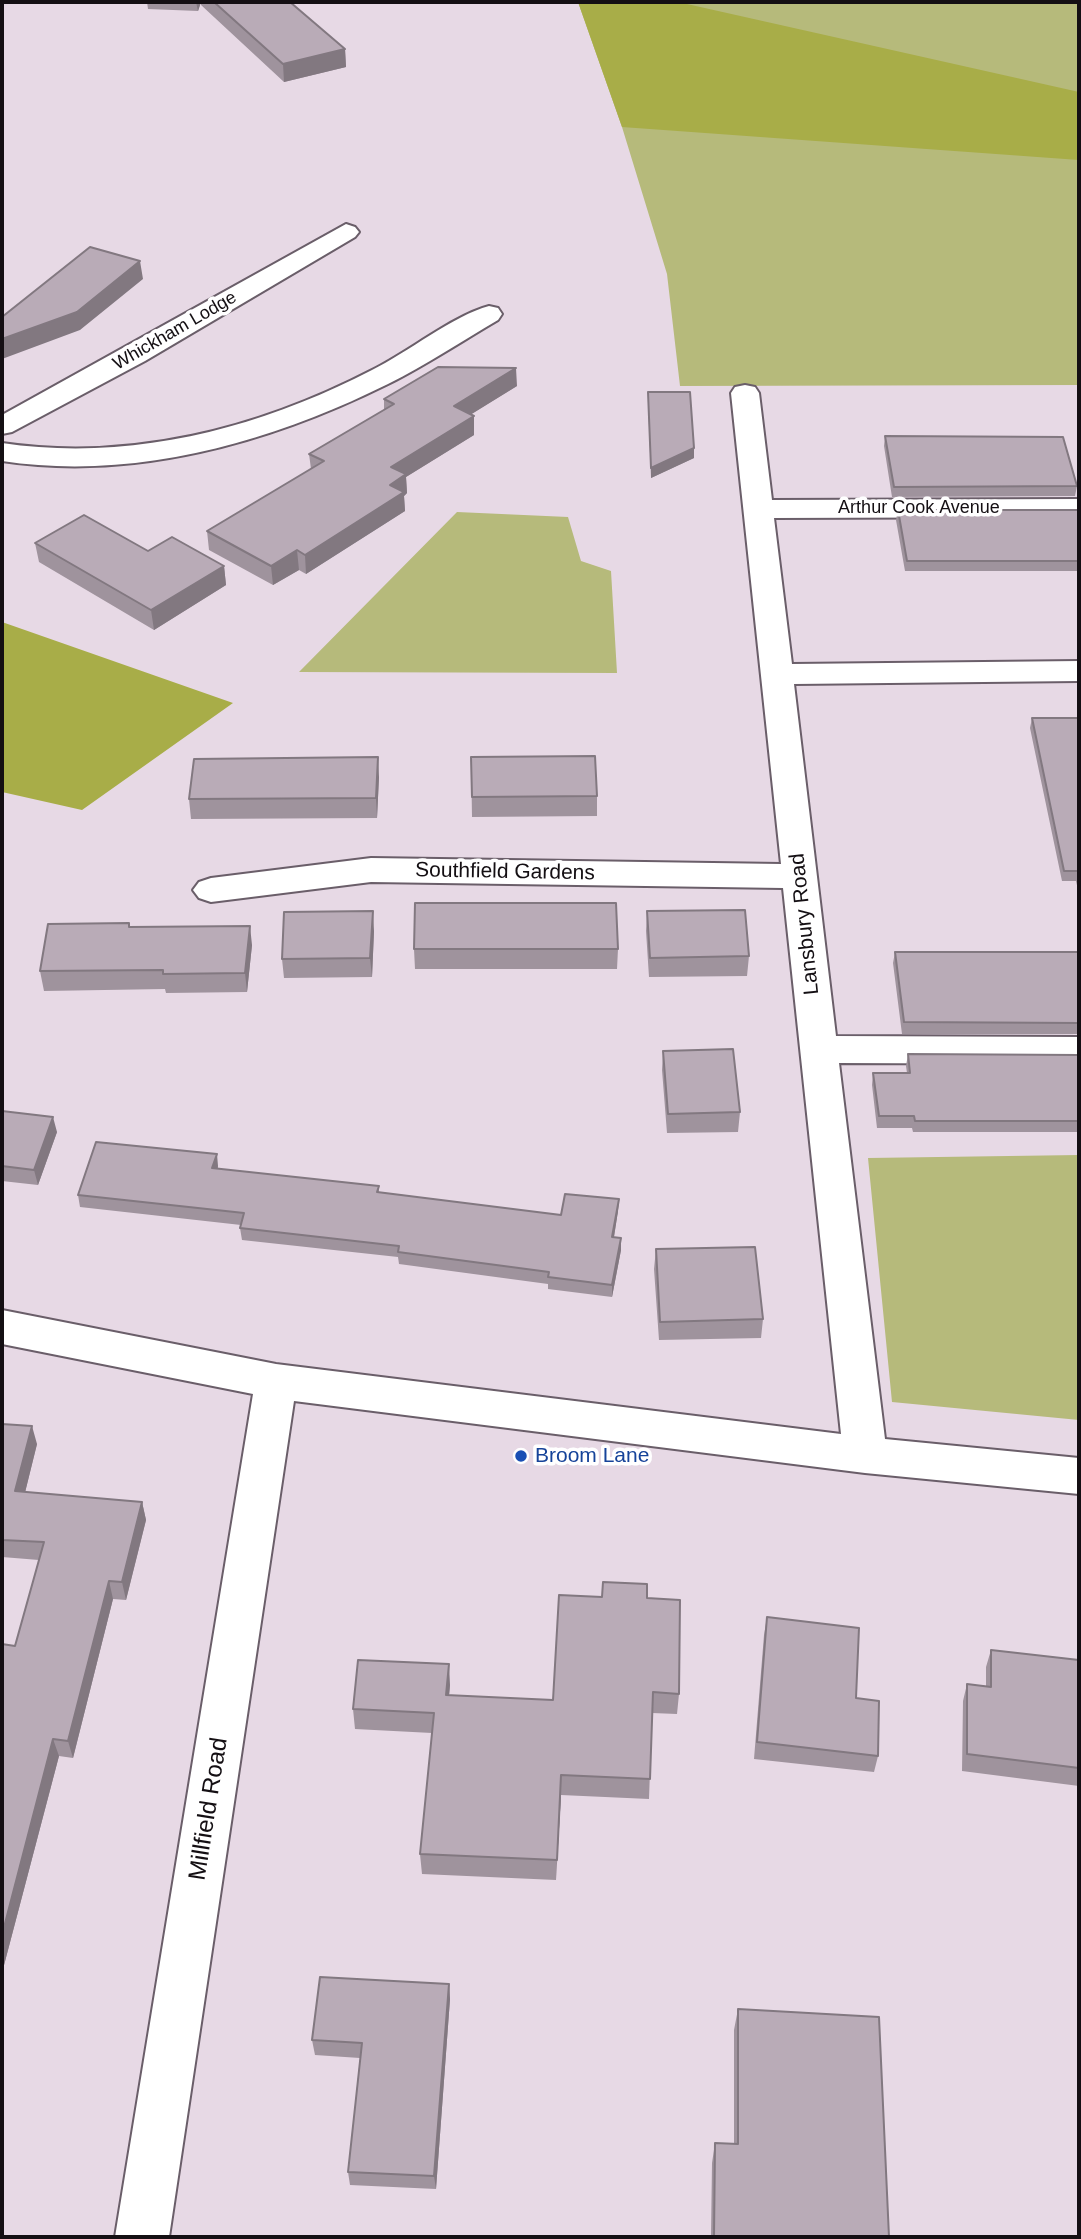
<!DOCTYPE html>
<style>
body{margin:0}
#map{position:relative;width:1081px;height:2239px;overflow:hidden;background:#e7d9e5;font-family:Arial,sans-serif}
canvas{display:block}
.frame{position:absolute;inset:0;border:4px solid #140f13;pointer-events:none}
</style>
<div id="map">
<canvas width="1081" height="2239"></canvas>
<div class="frame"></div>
</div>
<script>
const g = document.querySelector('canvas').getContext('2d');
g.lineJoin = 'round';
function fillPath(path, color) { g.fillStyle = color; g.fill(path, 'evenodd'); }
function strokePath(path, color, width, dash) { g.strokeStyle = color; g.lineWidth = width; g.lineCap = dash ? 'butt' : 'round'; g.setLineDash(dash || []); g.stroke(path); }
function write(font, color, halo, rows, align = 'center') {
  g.font = font + ' Arial,sans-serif'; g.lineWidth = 7; g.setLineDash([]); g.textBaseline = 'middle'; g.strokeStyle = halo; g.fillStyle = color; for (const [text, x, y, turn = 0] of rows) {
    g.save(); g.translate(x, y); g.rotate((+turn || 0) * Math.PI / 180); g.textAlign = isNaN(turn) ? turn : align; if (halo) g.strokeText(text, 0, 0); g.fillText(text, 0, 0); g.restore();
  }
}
const green = new Path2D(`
 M578,2H1079V385L680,386L667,274L622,127Z
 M457,512L568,517L581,561L611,571L617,673L299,672Z
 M1079,1155V1420L892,1402L868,1158Z`);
const forest = new Path2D(`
 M578,2H678L1079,92V160L622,127Z
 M2,622L233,703L82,810L2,792Z`);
const minor = new Path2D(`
 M346,224L355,227L359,232L355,237L145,361L12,432L2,434V415Z
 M489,306L498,308L502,314L498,320C462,341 426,365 388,384C269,443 134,481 2,461V443C130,462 258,429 372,370C407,353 454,315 489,306Z
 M745,385L755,387L759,393L772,500L1079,499V517L774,518L792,664L1079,661V681L794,684L836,1036L1079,1037V1064L839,1063L885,1439L1079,1458V1494L865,1473L294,1401L169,2237H115L253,1394L2,1344V1310L276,1364L841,1434L783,888L371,882L211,902L199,898L193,890L199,882L211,878L371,858L781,864L731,393L735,387Z`);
const wall = new Path2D(`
 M147,2H201L198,11L148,9Z
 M201,2H290L345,49L346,67L284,82L201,5Z
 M517,386L471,414L474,435L406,477L407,493L404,496L405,511L306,574L299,570L273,585L209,550L207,531L311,469L309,454L384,410V399Z
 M648,392L694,458L651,478L648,402Z
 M885,436L1077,486L1075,496L892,497L884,446Z
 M898,510H1079V571H905L896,520Z
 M35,543L148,551L224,566L226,585L154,630L39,562Z
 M1032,718H1079V894L1076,881H1062L1030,728Z
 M471,757L597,796V816L472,817Z
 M379,777L377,818L191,819L189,799Z
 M647,911L749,956L747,976L649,977L646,931Z
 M130,927L252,945L247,992L166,993L165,989L44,991L40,971Z
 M374,931L372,977L284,978L282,959Z
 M414,949H618L617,969H415Z
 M895,952H1079V1037V1034H902L893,963Z
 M663,1051L740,1112L738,1132L667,1133L662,1070Z
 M908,1054L1079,1055V1132H913L912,1128H877L872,1085L873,1073H907L906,1066Z
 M2,1111L57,1132L38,1185L2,1181Z
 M218,1166V1169L379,1186V1192L561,1215L619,1199L618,1211L614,1237L621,1250L612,1297L548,1289V1284L399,1264L398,1257L242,1240L240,1228L241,1225L80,1207L78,1195Z
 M656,1249L763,1319L761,1338L659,1340L654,1269Z
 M2,1424L37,1444L25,1492L142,1502L146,1520L126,1600L113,1599L73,1758L59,1756L3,1969H2V1644L15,1646L39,1560L2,1557Z
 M647,1598L679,1694L677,1714L652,1713L649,1799L561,1795L556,1880L422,1874L420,1854L432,1733L355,1729L353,1709L450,1685L449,1696L553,1700Z
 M767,1617L856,1698L878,1756L874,1772L754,1759L764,1635Z
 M991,1650L1079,1660V1786L962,1771L963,1701L967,1684L986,1686V1667Z
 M449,1984L450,1999L436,2189L350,2185L348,2172L360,2058L315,2055L312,2040Z
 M738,2009L889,2237H711L712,2163L715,2143L734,2144V2030Z`);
const shadedWall = new Path2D(`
 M196,2H201L198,11Z
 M345,49L346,67L284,82L283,64Z
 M140,261L143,279L80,330L2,359V339Z
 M516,368L517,386L454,425V406Z
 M474,416V435L406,477L407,493L404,496L405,511L306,574L305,555L391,467Z
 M694,448V458L651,478V468Z
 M297,550L299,570L273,585L271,566Z
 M224,566L226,585L154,630L151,610Z
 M378,757L379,777L377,818L376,798Z
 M373,911L374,931L372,977L370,958Z
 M250,926L252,945L247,992L245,973Z
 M53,1117L57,1132L38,1185L34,1170Z
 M217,1154L218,1166L214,1180L212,1168Z
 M619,1199L618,1211L612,1249V1237Z
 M621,1238V1250L612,1297V1285Z
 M32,1426L37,1444L21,1509L15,1491Z
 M142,1502L146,1520L126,1600L122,1582Z
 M109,1581L113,1599L73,1758L68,1741Z
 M449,1664L450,1685L447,1716L446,1695Z
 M53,1739L59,1756L3,1969L2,1966V1935Z
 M561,1775V1795L556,1880L557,1860Z
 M449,1984L450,1999L436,2189L434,2176Z`);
const building = new Path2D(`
 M214,2H290L345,49L283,64Z
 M90,247L140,261L77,312L2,339V317Z
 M438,367L516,368L454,406L474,416L391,467L406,474L390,485L404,492L305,555L297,550L271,566L207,531L324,461L309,454L394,404L384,399Z
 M648,392H690L694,448L651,468Z
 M885,436L1063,437L1077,486L894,487Z
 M898,510H1079V561H907Z
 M84,515L148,551L172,537L224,566L151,610L35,543Z
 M1032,718H1079V873V871H1064Z
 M595,756L597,796L472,797L471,757Z
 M378,757L376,798L189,799L194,759Z
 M415,903H616L618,949H414Z
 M745,910L749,956L650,958L647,911Z
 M373,911L370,958L282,959L284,912Z
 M129,923V927L250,926L245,973L163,974V970L40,971L48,924Z
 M895,952H1079V1023L904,1022Z
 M733,1049L740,1112L668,1114L663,1051Z
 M908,1054L1079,1055V1121H915L914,1116H879L873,1073H910Z
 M2,1111L53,1117L34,1170L2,1166Z
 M96,1142L217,1154L212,1168L379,1186L377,1192L561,1215L565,1194L619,1199L612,1237L621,1238L612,1285L548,1277L549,1272L398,1252L399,1246L240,1228L244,1213L78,1195Z
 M755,1247L763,1319L660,1322L656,1249Z
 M2,1424L32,1426L15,1491L142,1502L122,1582L109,1581L68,1741L53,1739L2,1935V1644L15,1646L44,1542L2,1540Z
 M603,1582L647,1584V1598L680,1600L679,1694L653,1692L650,1779L561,1775L557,1860L420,1854L434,1713L353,1709L358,1660L449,1664L446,1695L553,1700L559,1595L602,1597Z
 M767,1617L859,1628L856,1698L879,1701L878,1756L757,1742Z
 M991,1650L1079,1660V1768L967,1754V1684L991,1687Z
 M320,1977L449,1984L434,2176L348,2172L362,2043L312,2040Z
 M738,2009L879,2017L889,2237H714L715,2143L738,2144Z`);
const markers = [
 [521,1456,7,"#1a4fb4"]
];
const farStreetnames = [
 ["Whickham Lodge",175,331,-30],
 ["Arthur Cook Avenue",919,508]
];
const streetNames = [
 ["Southfield Gardens",505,872,1],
 ["Lansbury Road",805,924,-96]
];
const transitNames = [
 ["Broom Lane",535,1456]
];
const nearStreetnames = [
 ["Millfield Road",209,1809,-81]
];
fillPath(green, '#b6ba7b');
fillPath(forest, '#a8ad48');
strokePath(minor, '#6a5e69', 4);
fillPath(minor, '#fff');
fillPath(wall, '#9f939d');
fillPath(shadedWall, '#827880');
fillPath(building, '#b9abb7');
strokePath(building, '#827880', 2);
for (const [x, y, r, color] of markers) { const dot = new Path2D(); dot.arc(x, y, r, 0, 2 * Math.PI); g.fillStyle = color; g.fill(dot); strokePath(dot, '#fff', 2.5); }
write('18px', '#140f13', '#fff', farStreetnames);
write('21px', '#140f13', '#fff', streetNames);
write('21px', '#164399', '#fff', transitNames, 'left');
write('24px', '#140f13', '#fff', nearStreetnames);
</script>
